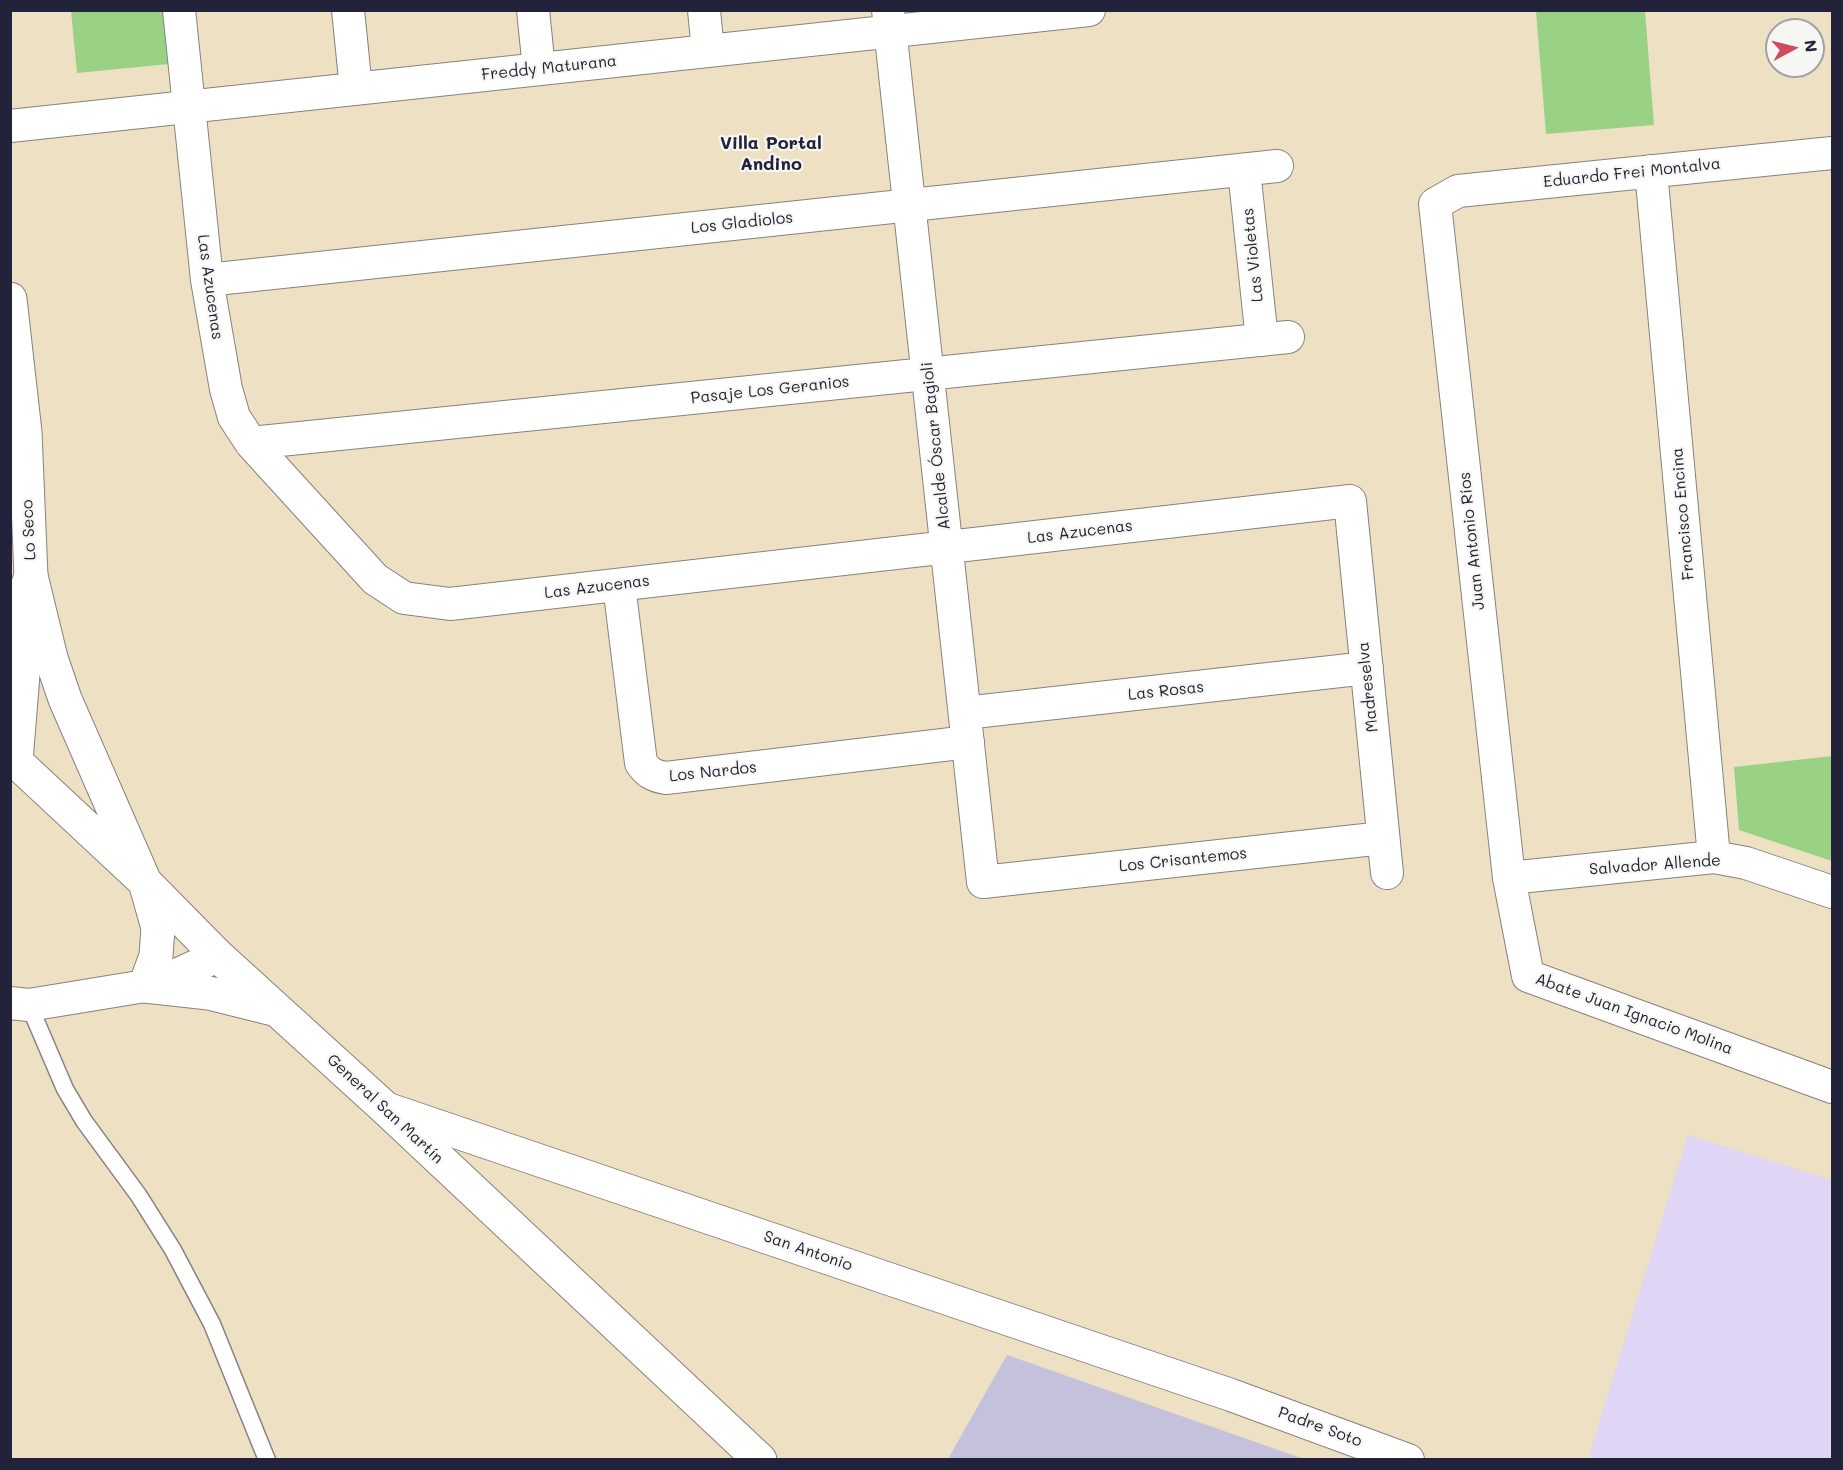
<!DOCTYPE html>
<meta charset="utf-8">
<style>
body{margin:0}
#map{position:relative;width:1843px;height:1470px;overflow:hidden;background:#eee0c2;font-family:Mali,sans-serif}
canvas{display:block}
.frame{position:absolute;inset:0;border:12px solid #22223b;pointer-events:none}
.north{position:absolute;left:1765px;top:18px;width:60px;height:60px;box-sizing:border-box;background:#f6f6f2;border:2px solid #a1a1a9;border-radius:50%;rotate:83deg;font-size:16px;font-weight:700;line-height:24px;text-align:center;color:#22223b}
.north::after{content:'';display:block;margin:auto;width:21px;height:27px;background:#d1495b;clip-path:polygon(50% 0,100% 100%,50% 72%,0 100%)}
</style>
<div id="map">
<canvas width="1843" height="1470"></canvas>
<div class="frame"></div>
<div class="north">N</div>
</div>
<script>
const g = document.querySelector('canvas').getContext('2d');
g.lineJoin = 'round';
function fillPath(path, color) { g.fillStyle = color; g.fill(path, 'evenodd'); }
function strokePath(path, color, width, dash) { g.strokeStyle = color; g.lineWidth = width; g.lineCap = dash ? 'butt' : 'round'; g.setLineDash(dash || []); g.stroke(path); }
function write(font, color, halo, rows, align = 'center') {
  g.font = font + ' Mali,sans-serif'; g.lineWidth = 4.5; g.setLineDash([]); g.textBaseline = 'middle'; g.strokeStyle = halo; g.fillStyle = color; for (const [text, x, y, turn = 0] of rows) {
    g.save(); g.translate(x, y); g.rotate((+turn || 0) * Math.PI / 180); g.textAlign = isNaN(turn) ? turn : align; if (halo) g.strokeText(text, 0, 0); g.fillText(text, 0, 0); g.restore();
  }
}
const built = new Path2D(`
 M1688,1135L1832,1180V1459H1588Z`);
const industrial = new Path2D(`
 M1007,1355L1304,1459H948Z`);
const green = new Path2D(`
 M71,11H163L169,64L77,73Z
 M1536,11H1645L1654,125L1546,134Z
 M1832,756V861L1739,830L1734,767Z`);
const lane = new Path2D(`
 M29,1005L65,1089L84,1121L139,1196L173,1250L212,1324L267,1460`);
const street = new Path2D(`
 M179,10L207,280L226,389L234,417L251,443L375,579L404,598L450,604L1350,501L1387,873
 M348,10L356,89
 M533,10L539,69
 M704,10L708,51
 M888,10L983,882L1383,838
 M10,126L1089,10
 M1832,153L1458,191L1435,204L1509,878L1528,976L1832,1087
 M1244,170L1262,340
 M1651,171L1714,857
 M207,280L1277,166
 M251,443L1288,337
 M619,585L641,763C648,773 654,776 666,778L968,742
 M965,713L1367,668
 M1509,878L1714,857L1746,863L1832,892
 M10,1003L29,1005L145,986L165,980L218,956
 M385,1108L1231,1395L1408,1460`);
const secondary = new Path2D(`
 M10,299L25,432L31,576L16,761`);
const primary = new Path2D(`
 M31,576L51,658L65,699L145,882L158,928L156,956L145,986L209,993L273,1009
 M10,632L31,576
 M10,756L145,882L218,956L385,1108L760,1460`);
const streetNames = [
 ["Freddy Maturana",549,68,-6],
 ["Eduardo Frei Montalva",1632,173,-6],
 ["Los Gladiolos",742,223,-6],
 ["Las Violetas",1253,255,-96],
 ["Las Azucenas",210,287,82],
 ["Pasaje Los Geranios",770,390,-6],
 ["Alcalde Óscar Bagioli",936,446,-96],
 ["Francisco Encina",1683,514,-95],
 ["Lo Seco",29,530,-93],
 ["Las Azucenas",1080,532,-7],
 ["Juan Antonio Ríos",1472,541,-96],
 ["Las Azucenas",597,587,-7],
 ["Madreselva",1368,687,-96],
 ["Las Rosas",1166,691,-6],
 ["Los Nardos",713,772,-6],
 ["Los Crisantemos",1183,860,-6],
 ["Salvador Allende",1655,865,-4],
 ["Abate Juan Ignacio Molina",1634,1014,20],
 ["General San Martín",385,1109,43],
 ["San Antonio",808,1251,19],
 ["Padre Soto",1320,1427,20]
];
const neighbourhoodNames = [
 ["Villa Portal",771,143],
 ["Andino",771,164]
];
fillPath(built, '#dfd5f5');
fillPath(industrial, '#c3c1db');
fillPath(green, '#9ad285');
strokePath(lane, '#88817e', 19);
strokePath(street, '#88817e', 34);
strokePath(secondary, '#88817e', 35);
strokePath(primary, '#88817e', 35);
strokePath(lane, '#fff', 16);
strokePath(street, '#fff', 32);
strokePath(secondary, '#fff', 33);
strokePath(primary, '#fff', 33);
write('16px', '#22223b', '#f6f6f2', streetNames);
write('bold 18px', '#22223b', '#f6f6f2', neighbourhoodNames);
</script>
